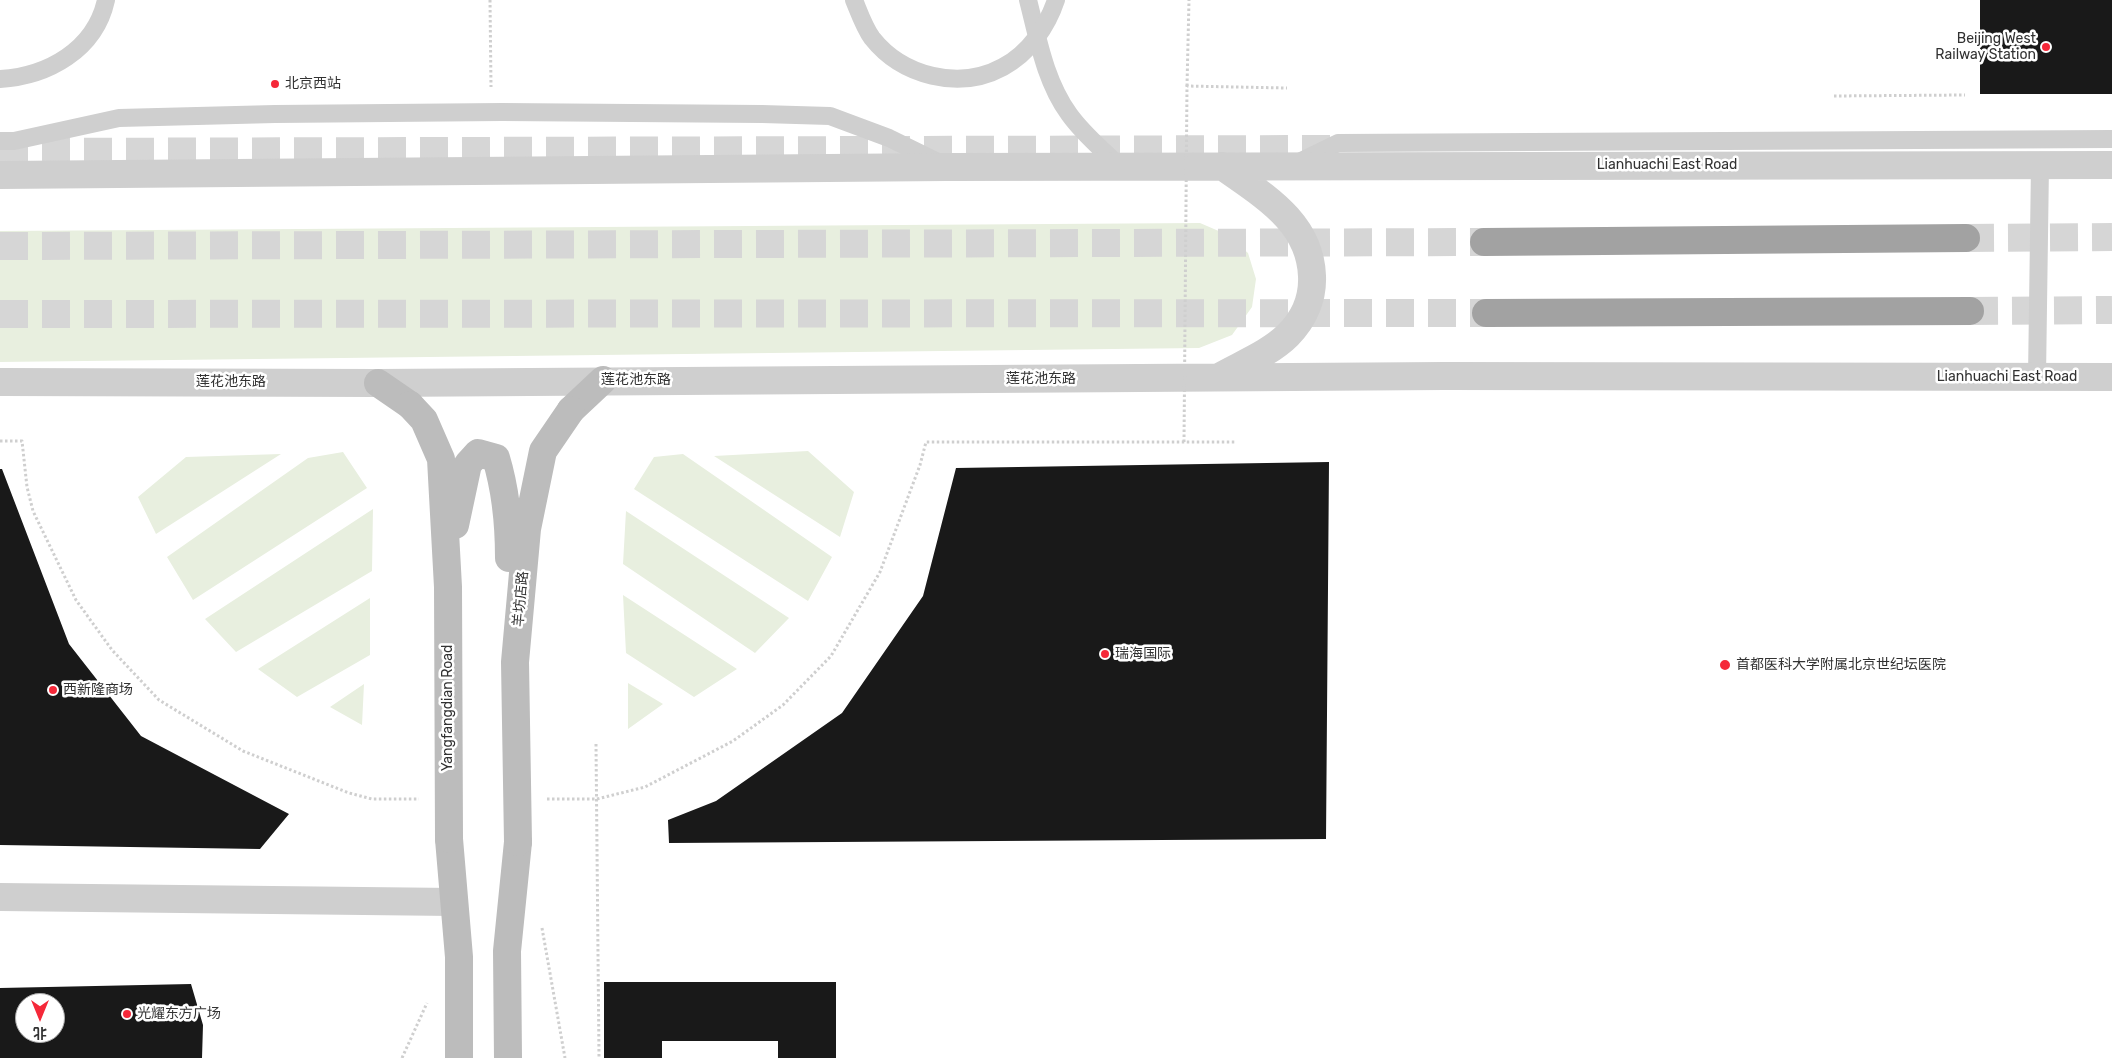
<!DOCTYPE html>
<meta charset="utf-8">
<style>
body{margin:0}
#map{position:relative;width:2112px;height:1058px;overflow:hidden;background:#fff;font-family:Rubik,"Noto Sans SC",sans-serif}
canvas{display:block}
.north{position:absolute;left:15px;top:993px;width:50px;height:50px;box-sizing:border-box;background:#fff;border:1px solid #adadad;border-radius:50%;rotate:180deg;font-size:14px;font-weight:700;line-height:20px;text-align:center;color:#323232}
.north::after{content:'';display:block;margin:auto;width:18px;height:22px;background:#f52839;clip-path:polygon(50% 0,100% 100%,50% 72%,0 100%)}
</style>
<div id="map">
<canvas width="2112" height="1058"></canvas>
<div class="north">北</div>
</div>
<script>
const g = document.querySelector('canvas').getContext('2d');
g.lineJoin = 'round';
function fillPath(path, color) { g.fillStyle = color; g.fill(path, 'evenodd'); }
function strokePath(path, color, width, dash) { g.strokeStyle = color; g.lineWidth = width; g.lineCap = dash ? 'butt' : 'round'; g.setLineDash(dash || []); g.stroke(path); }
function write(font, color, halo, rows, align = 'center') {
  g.font = font + ' Rubik,"Noto Sans SC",sans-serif'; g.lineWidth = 5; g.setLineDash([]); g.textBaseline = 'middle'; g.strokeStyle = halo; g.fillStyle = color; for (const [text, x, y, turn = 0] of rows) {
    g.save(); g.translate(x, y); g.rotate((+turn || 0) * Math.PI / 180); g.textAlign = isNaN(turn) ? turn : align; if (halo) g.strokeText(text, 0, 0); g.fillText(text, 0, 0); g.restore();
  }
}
const green = new Path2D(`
 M1200,223L1228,235L1248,253L1256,279L1252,307L1232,335L1199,348L0,362V231Z
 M808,451L854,492L840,537L714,456Z
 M343,452L367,488L193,600L167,557L308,458Z
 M281,454L156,534L138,497L186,457Z
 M683,454L832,557L808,601L634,489L654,457Z
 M373,509L372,571L236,652L205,619Z
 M626,511L789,618L755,653L623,564Z
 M623,595L737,669L694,697L626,653Z
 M370,598V655L297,697L258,669Z
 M628,683L663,704L628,729Z
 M364,684L362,725L330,707Z`);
const building = new Path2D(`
 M1980,0H2112V94H1980Z
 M1329,462L1326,839L669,843L668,820L716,801L842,713L923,596L956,468Z
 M0,469H2L69,644L141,736L289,814L260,849L0,845Z
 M604,982H836V1058H778V1041H662V1058H604Z
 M191,984L203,1025L202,1058H0V988ZM25,1003H55V1033H25Z`);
const tertiaryTunnel = new Path2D(`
 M0,152L1343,149`);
const trunkTunnel = new Path2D(`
 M1966,238L2112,237
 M0,246L1484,242
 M1970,311L2112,310
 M0,314L1486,313`);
const path = new Path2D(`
 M490,0L491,87
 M1187,86L1189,0
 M1834,96L1965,95
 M0,441H22L27,487L33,511L76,600L112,650L159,700L243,751L349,793L372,799H419
 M596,744L599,1058
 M547,799H597L645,787L733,741L783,705L831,656L880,572L920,465L926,442H1236
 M542,928L565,1058
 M402,1058L427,1003`);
const service = new Path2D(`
 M1028,0C1038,39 1045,81 1069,114C1083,134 1103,150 1120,167
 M0,79C48,76 95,50 106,0
 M0,141H14L119,118L275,114L502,112L762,114L830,116L889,138L942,164
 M1297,163L1338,143L2112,139
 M2037,377L2040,165`);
const minor = new Path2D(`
 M0,897L454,902`);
const tertiary = new Path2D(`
 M0,175L946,167L2112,165
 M1219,377C1242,364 1270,353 1288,335C1304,319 1313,298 1312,276C1310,221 1262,195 1222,166
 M0,382L378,383L1444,376L2112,377`);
const secondary = new Path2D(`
 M378,383L410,405
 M571,410L603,380
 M449,839L459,957V1058
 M508,1058L507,951L518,842`);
const trunk = new Path2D(`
 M1484,242L1966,238
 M1486,313L1970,311`);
const pathBridge = new Path2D(`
 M1184,442L1187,86L1287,88`);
const serviceBridge = new Path2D(`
 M854,0C859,12 864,27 872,38C902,76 959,91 1003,67C1029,53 1047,27 1056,0`);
const secondaryBridge = new Path2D(`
 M410,405L424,420L441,459L448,587L449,839
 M455,525L468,464L478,453L496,458C506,491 509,524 509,558
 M518,842L515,662L527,529L543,451L571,410`);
const markers = [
 [2046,47,5,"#f52839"],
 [275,84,5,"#f52839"],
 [1105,654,5,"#f52839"],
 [1725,665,6,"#f52839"],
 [53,690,5,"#f52839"],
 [127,1014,5,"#f52839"]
];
const poiNames = [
 ["Beijing West",2036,39,"right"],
 ["Railway Station",2036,55,"right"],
 ["北京西站",285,84],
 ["瑞海国际",1115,654],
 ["首都医科大学附属北京世纪坛医院",1736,665],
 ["西新隆商场",63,690],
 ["光耀东方广场",137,1014]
];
const streetNames = [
 ["Lianhuachi East Road",1667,165],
 ["Lianhuachi East Road",2007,377],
 ["莲花池东路",1041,379],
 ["莲花池东路",636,380],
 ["莲花池东路",231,382],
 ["羊坊店路",521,599,-85],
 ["Yangfangdian Road",448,708,-90]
];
fillPath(green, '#e8efdf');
fillPath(building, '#191919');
strokePath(tertiaryTunnel, '#d6d6d6', 28, [28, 14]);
strokePath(trunkTunnel, '#d6d6d6', 28, [28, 14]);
strokePath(path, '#cfcfcf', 3, [2.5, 2.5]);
strokePath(service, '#cfcfcf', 18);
strokePath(minor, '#cfcfcf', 28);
strokePath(tertiary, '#cfcfcf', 28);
strokePath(secondary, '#bcbcbc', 28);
strokePath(trunk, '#a2a2a2', 28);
strokePath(pathBridge, '#cfcfcf', 3, [2.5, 2.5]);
strokePath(serviceBridge, '#cfcfcf', 18);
strokePath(secondaryBridge, '#bcbcbc', 28);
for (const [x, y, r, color] of markers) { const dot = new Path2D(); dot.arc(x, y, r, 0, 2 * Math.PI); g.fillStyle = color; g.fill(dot); strokePath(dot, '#fff', 2); }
write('14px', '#323232', '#fff', poiNames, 'left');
write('14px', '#323232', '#fff', streetNames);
</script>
